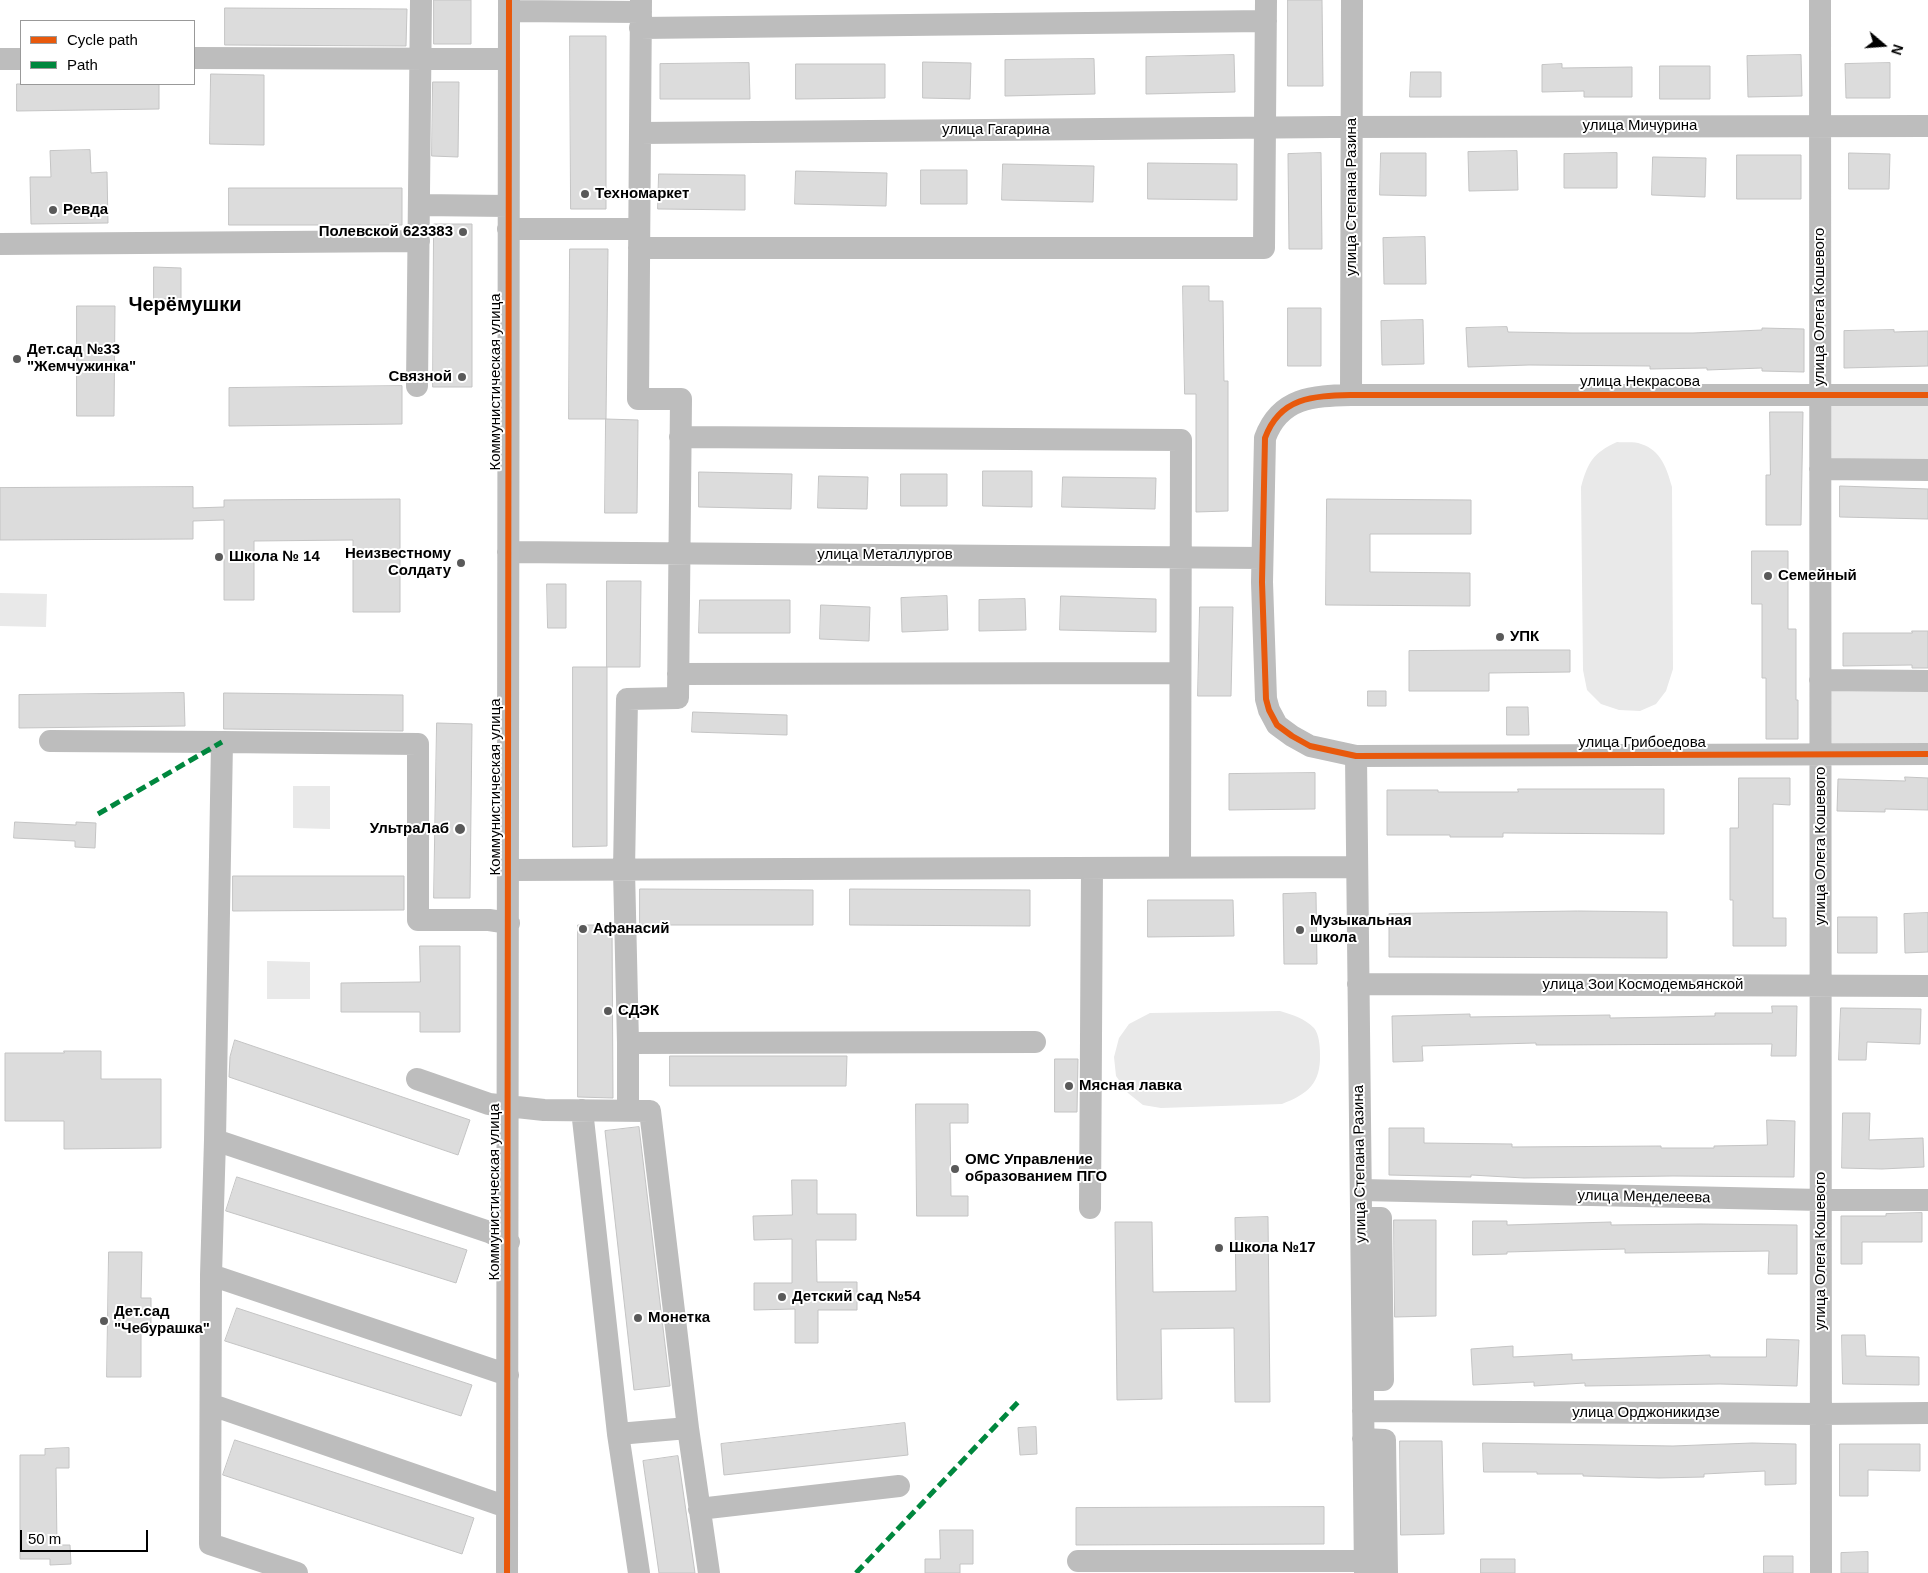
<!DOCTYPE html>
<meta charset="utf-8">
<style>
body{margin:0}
#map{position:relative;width:1928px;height:1573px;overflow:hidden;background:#fff;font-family:Helvetica,sans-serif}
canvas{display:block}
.legend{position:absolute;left:20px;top:20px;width:175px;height:65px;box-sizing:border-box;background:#fff;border:1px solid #999;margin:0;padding:6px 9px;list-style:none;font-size:15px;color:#000}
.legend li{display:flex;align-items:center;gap:10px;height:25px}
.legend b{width:25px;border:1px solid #999}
.north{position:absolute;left:1858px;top:20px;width:50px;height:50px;-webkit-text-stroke:4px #fff;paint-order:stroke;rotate:108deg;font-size:14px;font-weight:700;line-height:20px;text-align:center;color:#000}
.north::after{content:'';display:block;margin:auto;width:18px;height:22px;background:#000;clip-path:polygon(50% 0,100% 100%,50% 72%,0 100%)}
.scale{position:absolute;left:20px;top:1530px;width:128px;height:22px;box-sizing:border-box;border:2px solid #000;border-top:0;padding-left:6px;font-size:15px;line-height:18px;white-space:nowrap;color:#000;-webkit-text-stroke:4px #fff;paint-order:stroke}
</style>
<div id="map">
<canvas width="1928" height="1573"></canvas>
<ul class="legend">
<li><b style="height:6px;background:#e8590c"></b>Cycle path</li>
<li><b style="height:6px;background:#00873e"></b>Path</li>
</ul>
<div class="north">N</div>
<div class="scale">50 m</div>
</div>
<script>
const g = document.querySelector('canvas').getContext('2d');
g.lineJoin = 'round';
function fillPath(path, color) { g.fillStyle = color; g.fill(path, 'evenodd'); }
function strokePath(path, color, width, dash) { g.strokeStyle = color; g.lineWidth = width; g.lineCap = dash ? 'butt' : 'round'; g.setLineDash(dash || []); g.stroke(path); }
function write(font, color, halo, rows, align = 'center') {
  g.font = font + ' Helvetica,sans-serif'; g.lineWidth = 4; g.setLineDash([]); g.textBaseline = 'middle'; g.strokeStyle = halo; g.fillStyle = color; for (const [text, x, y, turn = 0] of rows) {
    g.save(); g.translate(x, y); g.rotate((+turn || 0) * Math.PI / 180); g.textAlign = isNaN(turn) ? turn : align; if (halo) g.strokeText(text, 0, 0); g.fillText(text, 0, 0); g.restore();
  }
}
const green = new Path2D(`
 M1826,401H1928V466L1826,465Z
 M1617,442C1624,443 1634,441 1641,444C1661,450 1667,469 1672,487L1673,669L1666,691L1656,704L1640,711L1619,710L1601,704L1587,690L1583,670L1581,487C1588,462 1593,453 1617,442Z
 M0,593L47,594L46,627L0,626Z
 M1826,685H1928V749H1826Z
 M293,786H330V829L293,828Z
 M267,961L310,962V999H267Z
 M1280,1011C1293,1015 1304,1018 1314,1028C1319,1034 1320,1046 1320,1054C1321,1083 1308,1094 1282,1104L1161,1108L1143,1105L1128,1093L1116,1076L1114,1057L1119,1038L1129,1024L1150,1013Z`);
const building = new Path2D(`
 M434,0H471V44H434Z
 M1288,0H1322L1323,86H1288Z
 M225,8L407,9L406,46L225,45Z
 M570,36H606V209H571Z
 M1234,55L1235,92L1146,94V57Z
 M1801,55L1802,96L1748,97L1747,56Z
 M1094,59L1095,94L1005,96V60Z
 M923,62L971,63L970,99L923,98Z
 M749,63L750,99H660V64Z
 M1890,63V98H1846L1845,64Z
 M796,64H885V98L796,99Z
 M1562,64V68L1632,67V97H1584V91L1542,92V65Z
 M1660,66H1710V99H1660Z
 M1411,72H1441V97H1410Z
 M211,74L264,75V145L210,144Z
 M433,82H459L458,157L432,156Z
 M17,84H159V109L17,111Z
 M90,150L91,173L107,172L108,223L31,224L30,177H51L50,151Z
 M1517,151L1518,190L1469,191L1468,152Z
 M1321,153L1322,249H1289L1288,154Z
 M1381,153H1426V196L1380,195Z
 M1617,153V188H1564V154Z
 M1849,153L1890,154L1889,189H1849Z
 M1737,155H1801V199H1737Z
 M1653,157L1706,158L1705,197L1652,195Z
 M1148,163L1237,164V200L1148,199Z
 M1003,164L1094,166L1093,202L1002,200Z
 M921,170H967V204H921Z
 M796,171L887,173L886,206L795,204Z
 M659,174L745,175V210L658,209Z
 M229,188H402V225H229Z
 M434,224H472V387H433Z
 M1425,237L1426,284H1384L1383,238Z
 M570,249H608L606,419H569Z
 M154,267L181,268V299H154Z
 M1183,286H1209V301H1223L1224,381H1228V511L1196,512V394H1185Z
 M77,306H115L114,416H77Z
 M1288,308H1321V366H1288Z
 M1423,320L1424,364L1382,365L1381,321Z
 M1507,327L1508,332L1572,333H1693L1762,330V328L1804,329V372L1762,371V368L1707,370V368L1650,369V366L1529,365L1468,367L1466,328Z
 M1894,330V332L1928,331V366L1844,368V331Z
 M402,386V424L229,426V388Z
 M1770,412H1803L1801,525H1766V475H1770Z
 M606,419L638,420L637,513H605Z
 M983,471H1032V507L983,506Z
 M699,472L792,474L791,509L699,507Z
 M901,474H947V506H901Z
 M819,476L868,477L867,509L818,508Z
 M1063,477L1156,478L1155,509L1062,507Z
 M1840,486L1928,489V519L1840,517Z
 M193,487V508L224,507V500L400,499V612H353V540L254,541V600H224V520L193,521V539L0,540V488Z
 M1327,499L1471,500V534H1370V572L1470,573V606L1326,605Z
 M1752,551H1788V629H1796V700H1798V739H1766V678H1762V604H1752Z
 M607,581H641L640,667H607Z
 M547,584H566V628H548Z
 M947,596L948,630L902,632L901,598Z
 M1061,596L1156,599V632L1060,630Z
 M1025,599L1026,630L979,631V600Z
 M700,600H790V633H699Z
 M821,605L870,607L869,641L820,639Z
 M1200,607H1233L1231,696H1198Z
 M1912,631H1928V668H1912V665L1843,666V633H1912Z
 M1508,650H1570V672L1489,673V691H1409V651Z
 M573,667H607V846L573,847Z
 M1368,691H1386V706H1368Z
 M184,693L185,726L19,728V695Z
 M224,693L403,695V731L224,729Z
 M1507,707H1528L1529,735H1507Z
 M693,712L787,715V735L692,732Z
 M437,723L472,724L470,898H434Z
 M1315,773V809L1229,810V774Z
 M1905,777L1928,778V810L1885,809V812L1837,811L1838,779L1905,781Z
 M1739,778H1790V805L1773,804V918H1786V946H1733V900H1730V828H1738Z
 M1518,789H1664V834L1503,833V837H1450V835H1387V790H1438V792H1518Z
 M15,822L76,825V822L96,823L95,848L75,847V841L14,838Z
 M233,876H404V910L233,911Z
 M640,889L813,890V925H640Z
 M850,889L1030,890V926L850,925Z
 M1316,893L1317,964H1284L1283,894Z
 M1148,900H1233L1234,936L1148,937Z
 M1578,911L1667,912V958L1389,957V914Z
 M1928,913V952L1905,953L1904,914Z
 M1838,917H1877V953H1838Z
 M578,925H612L613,1098L578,1097Z
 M420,946H460V1032H420V1012H341V983L420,982Z
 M1772,1006H1797L1796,1056H1771L1772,1044L1536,1045V1043L1422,1046L1423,1061L1393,1062L1392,1016L1470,1014V1017L1610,1015V1018L1668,1017L1715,1016V1013H1772Z
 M1841,1008L1921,1009L1920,1044L1867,1042L1866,1060H1839Z
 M235,1040L470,1120L458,1155L229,1077L230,1057Z
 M64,1051H101V1079H161V1148L64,1149V1121H5V1053H64Z
 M670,1056H847L846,1086H670Z
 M1055,1059H1078L1077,1112H1055Z
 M916,1104H968V1123H950L951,1196H968V1216H917Z
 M1843,1113H1870L1869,1140L1923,1138L1924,1167L1882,1169L1842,1168Z
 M1767,1120L1795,1121L1794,1177L1673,1176L1524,1178L1471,1175V1177L1389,1175V1128H1424V1143L1512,1144V1147L1661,1146V1148H1714V1146L1767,1145Z
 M639,1127L670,1386L634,1390L605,1131Z
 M237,1177L467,1250L456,1283L226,1211Z
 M792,1180H817V1214H856V1240H816L817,1282H857V1310H818V1343H795V1309L754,1310V1283H792V1239L754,1240L753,1216L792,1215Z
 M1922,1213V1242H1862V1264H1841V1216H1886V1214Z
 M1268,1217L1270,1402H1235L1234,1328L1161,1329L1162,1399L1117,1400L1115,1222H1152L1153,1292L1236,1291L1235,1218Z
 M1394,1220H1436V1316L1395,1317Z
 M1473,1221H1507V1225L1611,1222V1225L1700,1224L1797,1225V1274H1768L1769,1251L1625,1253V1249L1581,1250L1507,1252V1254L1473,1255Z
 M109,1252H142L141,1298H151V1331H141V1377H107Z
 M237,1308L472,1385L461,1416L225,1341Z
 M1842,1335H1865L1866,1356L1919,1357V1385L1843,1384Z
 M1767,1339L1799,1340L1797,1386L1720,1384L1585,1386V1383L1534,1386V1382L1473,1385L1471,1349L1513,1346V1357L1572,1354V1360L1710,1355V1357H1766Z
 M905,1423L908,1455L724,1475L721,1444Z
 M1036,1427L1037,1454L1020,1455L1018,1428Z
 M235,1440L474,1518L462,1554L223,1475Z
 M1400,1441H1442L1444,1534L1401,1535Z
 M1483,1443L1673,1446L1752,1443L1796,1444V1484L1765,1485V1471L1704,1474V1477L1659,1478L1583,1476V1474H1537V1472H1484Z
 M1840,1444H1920V1471L1868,1470V1496H1840Z
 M69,1448V1468H56L57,1545H70L71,1564L50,1565V1559H20V1455H45V1449Z
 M678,1456L695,1573H659L643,1461Z
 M1324,1507V1544L1076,1545V1508Z
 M940,1530H973V1564H960V1573H925V1559H940Z
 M1868,1552V1573H1841V1553Z
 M1764,1556H1793V1573H1764Z
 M1481,1559H1515V1573H1481Z`);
const minor = new Path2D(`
 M1820,0L1821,1573
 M509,11L641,12
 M640,28L1266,21
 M194,58L509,59
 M0,59H21
 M640,133L1332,127L1928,126
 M419,205L508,206
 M508,229H639
 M0,244L419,241
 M639,248H1264L1266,0
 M417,386L421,0
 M1351,395L1352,0
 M1928,395H1351C1313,396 1280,397 1265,438L1262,582L1266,699L1269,710L1277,725L1292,736L1310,746L1356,756L1928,754
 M680,437L1181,440L1180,867
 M1820,469L1928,470
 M508,552L1262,558
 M678,674L1179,673
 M1820,680L1928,681
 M50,741L222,742
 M1356,756L1365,1573
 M509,870L1357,867
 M1358,984L1928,986
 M628,1043L624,870L627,699L678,698L681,399H638L641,0
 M417,1079L489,1104L544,1110L650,1111L688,1428L709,1573
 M582,1110L618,1434
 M628,1111V1043L1035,1042
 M215,1140L222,742L418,744V920H489L509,923
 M1361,1190L1821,1200H1928
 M1090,1208L1092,868
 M1361,1218H1381L1383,1380H1363
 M211,1275L215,1140L489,1232L509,1242
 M212,1405L507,1507
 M1363,1411L1821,1414L1928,1413
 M1363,1439L1385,1440L1387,1573
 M699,1509L899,1486
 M1078,1561H1365
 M297,1573L210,1544L211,1275L508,1375
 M507,1573L509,0
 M639,1573L618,1434L688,1428`);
const quiet = new Path2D(`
 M98,814L222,742
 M856,1573L1021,1399`);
const cycleway = new Path2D(`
 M1928,395H1351C1313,396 1280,397 1265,438L1262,582L1266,699L1269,710L1277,725L1292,736L1310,746L1356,756L1928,754
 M507,1573L509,0`);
const markers = [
 [585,194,5,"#595959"],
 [53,210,5,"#595959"],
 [463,232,5,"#595959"],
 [17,359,5,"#595959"],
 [462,377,5,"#595959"],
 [219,557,5,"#595959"],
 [461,563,5,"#595959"],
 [1768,576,5,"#595959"],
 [1500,637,5,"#595959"],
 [460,829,6,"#595959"],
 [583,929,5,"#595959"],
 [1300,930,5,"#595959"],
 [608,1011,5,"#595959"],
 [1069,1086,5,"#595959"],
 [955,1169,5,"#595959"],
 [1219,1248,5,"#595959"],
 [782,1297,5,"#595959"],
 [638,1318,5,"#595959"],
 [104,1321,5,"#595959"]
];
const streetNames = [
 ["улица Мичурина",1640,126],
 ["улица Гагарина",996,130],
 ["улица Степана Разина",1352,197,-90],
 ["улица Олега Кошевого",1820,307,-90],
 ["Коммунистическая улица",496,382,-90],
 ["улица Некрасова",1640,382],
 ["улица Металлургов",885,555],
 ["улица Грибоедова",1642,743],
 ["Коммунистическая улица",496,787,-90],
 ["улица Олега Кошевого",1821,846,-90],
 ["улица Зои Космодемьянской",1643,985],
 ["улица Степана Разина",1360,1164,-91],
 ["Коммунистическая улица",495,1192,-90],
 ["улица Менделеева",1644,1197,1],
 ["улица Олега Кошевого",1821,1251,-90],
 ["улица Орджоникидзе",1646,1413]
];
const poiNames = [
 ["Техномаркет",595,194],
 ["Ревда",63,210],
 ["Полевской 623383",453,232,"right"],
 ["Дет.сад №33",27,350],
 ["\"Жемчужинка\"",27,367],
 ["Связной",452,377,"right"],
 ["Неизвестному",451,554,"right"],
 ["Солдату",451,571,"right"],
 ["Школа № 14",229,557],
 ["Семейный",1778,576],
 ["УПК",1510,637],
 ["УльтраЛаб",449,829,"right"],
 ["Музыкальная",1310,921],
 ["школа",1310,938],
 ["Афанасий",593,929],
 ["СДЭК",618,1011],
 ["Мясная лавка",1079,1086],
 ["ОМС Управление",965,1160],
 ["образованием ПГО",965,1177],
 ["Школа №17",1229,1248],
 ["Детский сад №54",792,1297],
 ["Дет.сад",114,1312],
 ["\"Чебурашка\"",114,1329],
 ["Монетка",648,1318]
];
const districtNames = [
 ["Черёмушки",185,305]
];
fillPath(green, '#e9e9e9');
fillPath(building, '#dcdcdc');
strokePath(building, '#c4c4c4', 1);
strokePath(minor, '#bdbdbd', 22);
strokePath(quiet, '#00873e', 5, [10, 5]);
strokePath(cycleway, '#e8590c', 6);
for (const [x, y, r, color] of markers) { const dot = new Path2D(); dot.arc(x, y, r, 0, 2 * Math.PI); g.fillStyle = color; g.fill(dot); strokePath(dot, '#fff', 2); }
write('15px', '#000', '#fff', streetNames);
write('bold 15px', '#000', '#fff', poiNames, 'left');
write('bold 20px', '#000', '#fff', districtNames);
</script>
